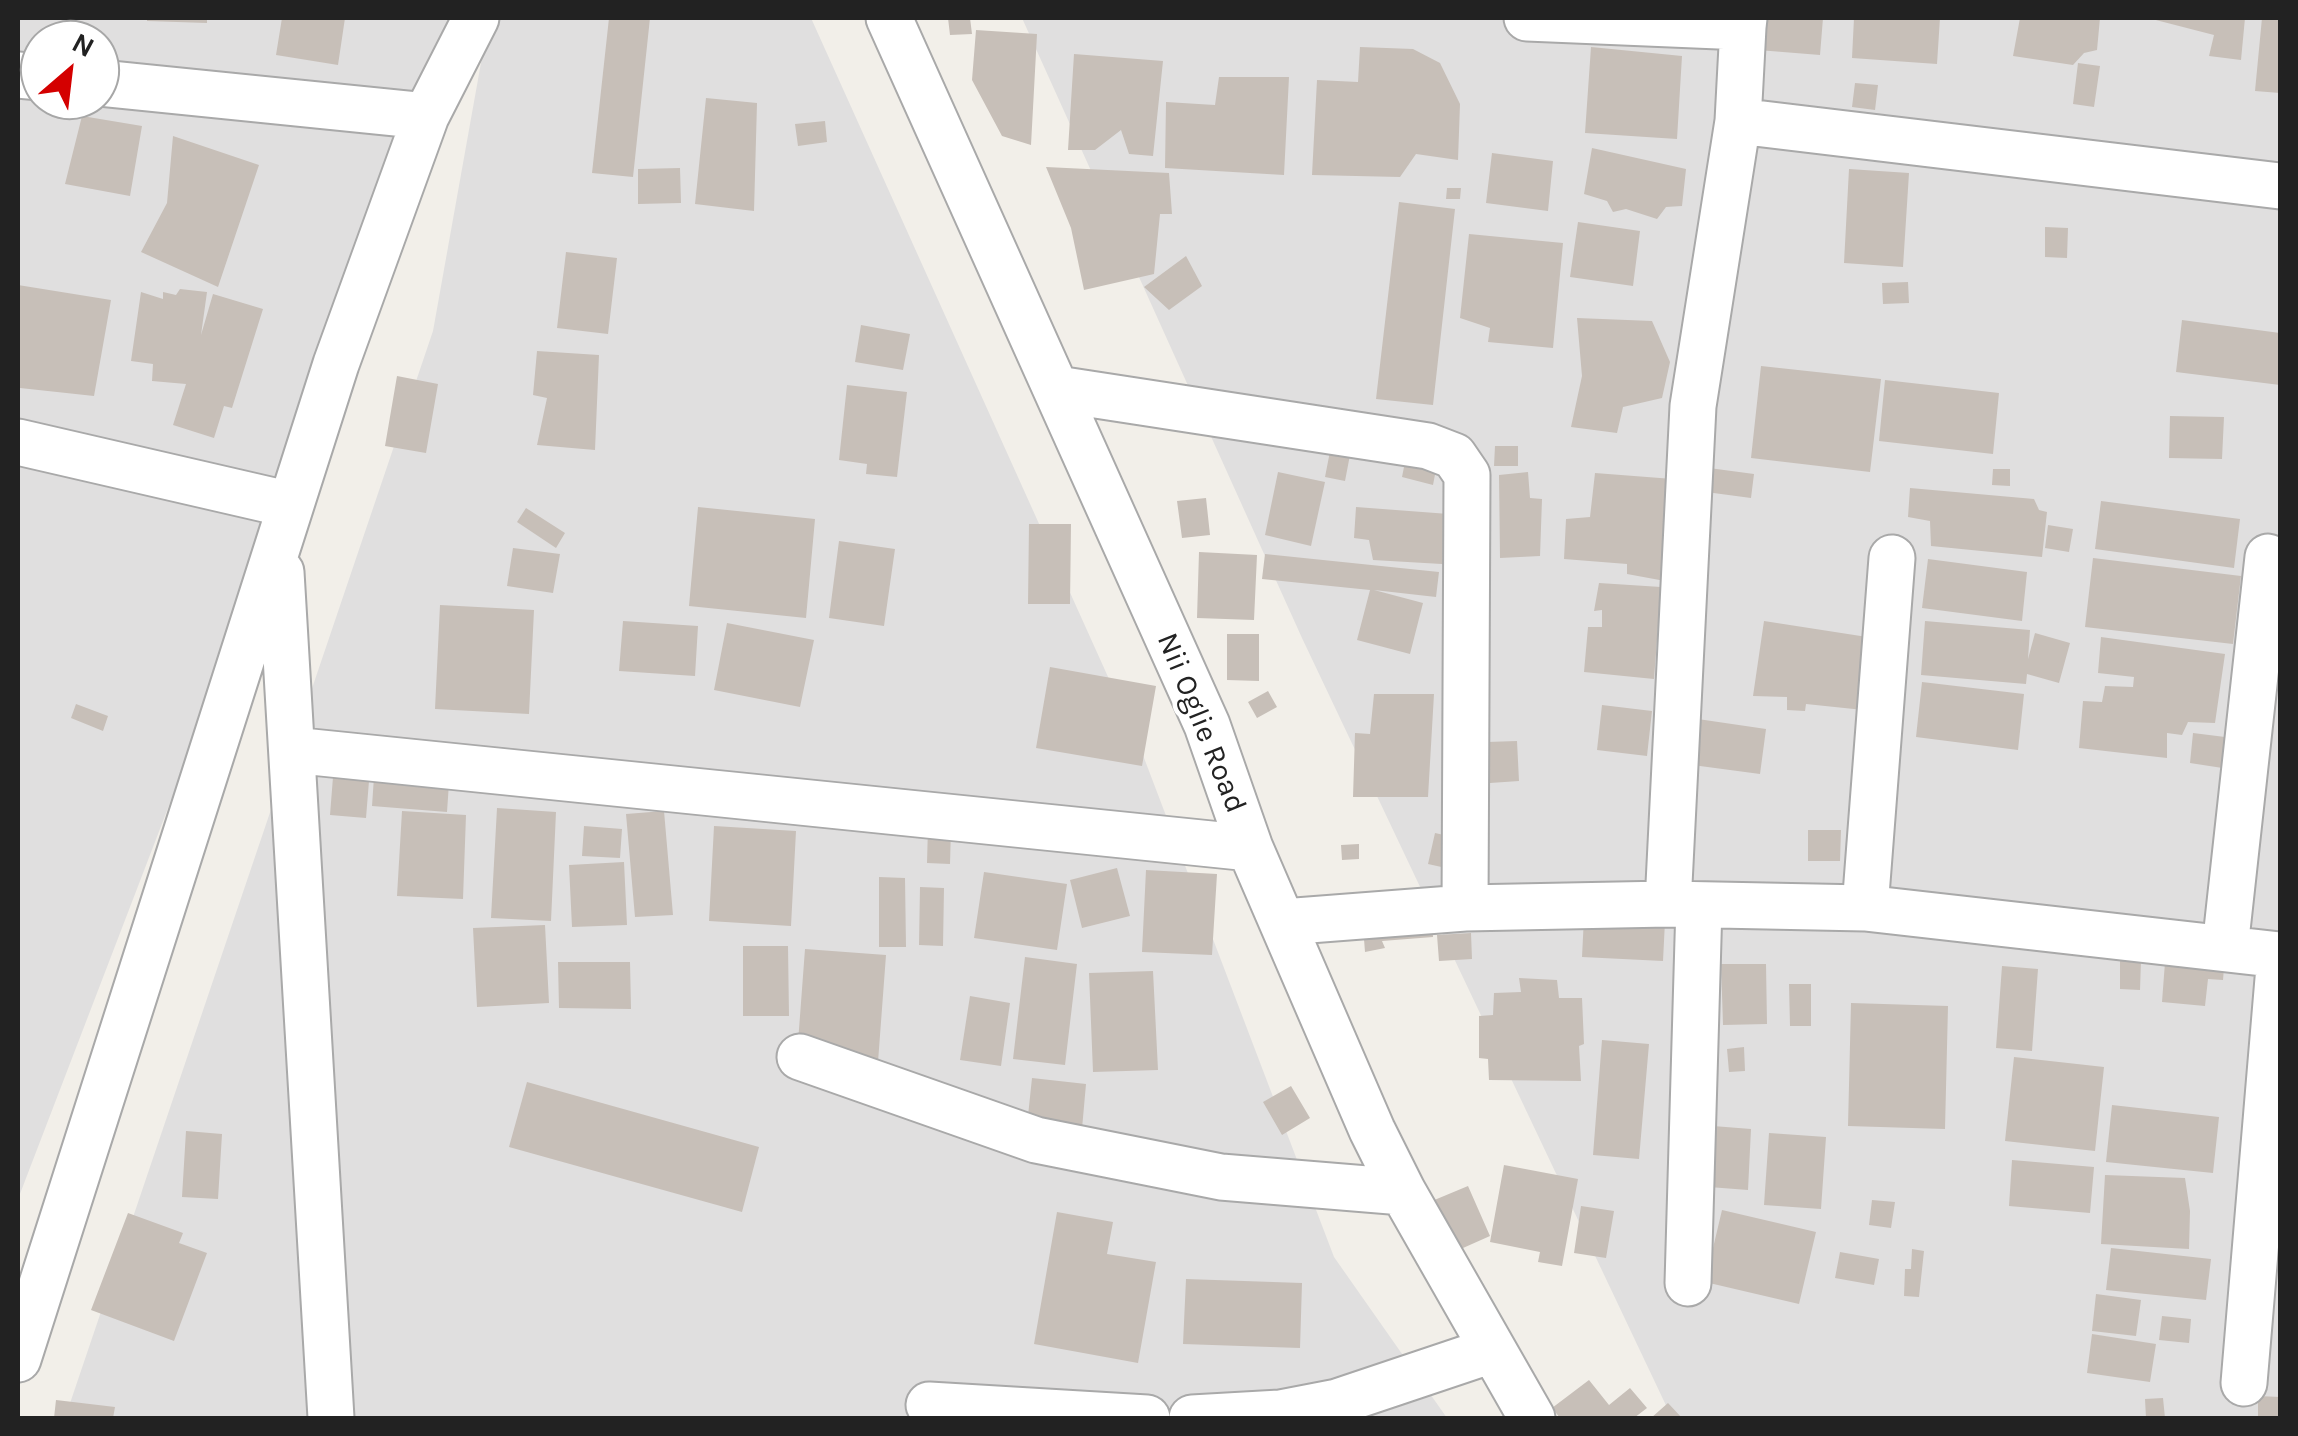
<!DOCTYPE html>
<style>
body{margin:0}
#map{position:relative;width:2298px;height:1436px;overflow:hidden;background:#f2efe9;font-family:Karla,sans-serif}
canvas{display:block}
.frame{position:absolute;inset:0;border:20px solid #222;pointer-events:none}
.north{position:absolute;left:20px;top:20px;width:100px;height:100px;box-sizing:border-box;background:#fff;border:2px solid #a7a7a7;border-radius:50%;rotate:28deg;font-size:28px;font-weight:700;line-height:40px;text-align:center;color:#222}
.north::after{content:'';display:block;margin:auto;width:35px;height:45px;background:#d40000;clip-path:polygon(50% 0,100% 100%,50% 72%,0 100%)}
</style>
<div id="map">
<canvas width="2298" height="1436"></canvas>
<div class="frame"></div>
<div class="north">N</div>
</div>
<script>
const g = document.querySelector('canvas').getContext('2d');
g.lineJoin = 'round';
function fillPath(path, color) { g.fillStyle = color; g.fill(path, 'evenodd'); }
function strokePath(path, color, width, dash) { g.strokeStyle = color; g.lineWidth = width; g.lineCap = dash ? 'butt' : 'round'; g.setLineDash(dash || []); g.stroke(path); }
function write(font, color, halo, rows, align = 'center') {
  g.font = font + ' Karla,sans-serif'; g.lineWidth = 9; g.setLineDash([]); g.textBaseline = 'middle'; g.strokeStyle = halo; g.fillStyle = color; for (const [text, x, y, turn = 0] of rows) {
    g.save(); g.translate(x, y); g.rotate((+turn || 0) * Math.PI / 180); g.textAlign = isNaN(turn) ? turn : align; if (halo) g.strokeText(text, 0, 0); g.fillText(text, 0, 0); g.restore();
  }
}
const residential = new Path2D(`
 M18,18H471L18,1199ZM40,40H100V100H40Z
 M489,18H811L1141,750L1334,1257L1447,1418H65L433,331Z
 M1022,18H2280V1418H1672L1302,638Z`);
const building = new Path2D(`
 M147,18H207V23L147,21Z
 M282,18H345L338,65L276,55Z
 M609,18H650L633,177L592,173Z
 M948,18H970L972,34L950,35Z
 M1761,18H1823L1820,55L1758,50Z
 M1854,18H1940L1937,64L1852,58Z
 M2020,18H2100L2097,50L2084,53L2073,65L2013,56Z
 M2148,18H2245L2241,60L2209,56L2214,35Z
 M2262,18H2280V93L2255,91Z
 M976,30L1037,34L1031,145L1002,136L972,80Z
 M1360,47L1413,49L1440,63L1460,104L1458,160L1416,154L1400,177L1312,175L1317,80L1358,82Z
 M1591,47L1682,56L1677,139L1585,133Z
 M1074,54L1163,61L1153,156L1129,154L1121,130L1095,150H1068Z
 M2078,63L2100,66L2094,107L2073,104Z
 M1219,77H1289L1284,175L1165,168L1166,102L1215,105Z
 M1855,83L1878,85L1875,110L1852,107Z
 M706,98L757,103L754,211L695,204Z
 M82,116L142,126L130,196L65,184Z
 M825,121L827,142L798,146L795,124Z
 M173,136L259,165L218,287L141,252L167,203Z
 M1592,148L1686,169L1682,206L1666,207L1657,219L1626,209L1613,212L1607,201L1584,194Z
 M1492,153L1553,161L1548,211L1486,203Z
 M1046,167L1169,173L1172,214H1160L1154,274L1084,290L1071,228Z
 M680,168L681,203L638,204V169Z
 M1849,169L1909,173L1903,267L1844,263Z
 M1447,188H1461L1460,199H1446Z
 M1399,202L1455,209L1433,405L1376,399Z
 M1578,222L1640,231L1633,286L1570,277Z
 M2045,227L2068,228L2067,258L2045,257Z
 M1469,234L1563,243L1553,348L1488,342L1490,328L1460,318Z
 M566,252L617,258L608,334L557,328Z
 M1186,256L1202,286L1169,310L1144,287Z
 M1908,282L1909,303L1883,304L1882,283Z
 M18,285L111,300L94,396L20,388Z
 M180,289L207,292L201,335L213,294L263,309L232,408L224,406L214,438L173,425L186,384L152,381L153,364L131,361L141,292L163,299V292L176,295Z
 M1577,318L1652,321L1670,362L1662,398L1623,407L1617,433L1571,427L1582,376Z
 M2182,320L2280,333V385L2176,372Z
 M861,325L910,334L903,370L855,362Z
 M537,351L599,355L595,450L537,445L547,398L533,395Z
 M1761,366L1881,379L1870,472L1751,458Z
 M397,376L438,384L426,453L385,446Z
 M1885,380L1999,393L1993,454L1879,441Z
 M847,385L907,392L897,477L866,474L867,464L839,460Z
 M2170,416L2224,417L2222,459L2169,458Z
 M1334,431L1354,434L1345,481L1325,477Z
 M1495,446H1518V466H1494Z
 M1407,452L1438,459L1433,485L1402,477Z
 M1694,466L1754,474L1751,498L1691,490Z
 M1993,469H2010V486L1992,485Z
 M1278,472L1325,482L1311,546L1265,535Z
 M1528,472L1530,498L1542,499L1540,556L1500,558L1499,475Z
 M1595,473L1673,479L1665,581L1627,574V564L1564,559L1566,519L1590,517Z
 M1910,488L2034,499L2039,510L2047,512L2042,557L1931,546L1930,521L1908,517Z
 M1206,498L1210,535L1182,538L1177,501Z
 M2101,501L2240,519L2234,568L2095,549Z
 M698,507L815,519L806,618L689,606Z
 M1356,507L1462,515L1459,565L1373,560L1369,540L1354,538Z
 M526,508L565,533L556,548L517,522Z
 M1029,524H1071L1070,604H1028Z
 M2048,525L2073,529L2069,552L2045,548Z
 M839,541L895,549L884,626L829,618Z
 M513,548L560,554L553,593L507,586Z
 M1199,552L1257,555L1254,620L1197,618Z
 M1265,554L1439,572L1436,597L1374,590L1423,603L1410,654L1357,640L1370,590L1262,579Z
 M2093,558L2241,576L2233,644L2085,627Z
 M1928,559L2027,572L2022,621L1922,608Z
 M1599,583L1661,587L1654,679L1584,672L1588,627H1602V610L1594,611Z
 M440,605L534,610L529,714L435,709Z
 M623,621L698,626L695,676L619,671Z
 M1764,621L1880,639L1873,711L1806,704L1805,711L1787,710V697L1753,696Z
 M1925,621L2030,630L2028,659L2035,633L2070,643L2059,683L2027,674L2026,684L1921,675Z
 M727,623L814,640L800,707L714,690Z
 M1227,634H1259V681L1227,680Z
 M2101,637L2225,654L2215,723L2188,722L2182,735L2167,733V758L2079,748L2083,701L2102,702L2105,686L2133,687L2134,677L2098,673Z
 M1050,667L1156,686L1142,766L1036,748Z
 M1922,682L2024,694L2018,750L1916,737Z
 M1268,691L1277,707L1257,718L1248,702Z
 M1374,694H1434L1428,797H1353L1355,733L1370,734Z
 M76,704L108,716L103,731L71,718Z
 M1602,705L1652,711L1647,756L1597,750Z
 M1691,718L1766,729L1760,774L1685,764Z
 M2193,733L2233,738L2229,769L2190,763Z
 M1517,741L1519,781L1490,783L1487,742Z
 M333,777L369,781L366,818L330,815Z
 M374,777L449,783L447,812L372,806Z
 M497,808L556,812L551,921L491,918Z
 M402,811L466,815L463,899L397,896Z
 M664,811L673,915L635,917L626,814Z
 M584,826L622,829L620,858L582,856Z
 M714,826L796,831L791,926L709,921Z
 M928,827L951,828L950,864L927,863Z
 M1808,830H1841L1840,861H1808Z
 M1435,833L1453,837L1446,868L1428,864Z
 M1359,844V859L1342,860L1341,845Z
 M624,862L627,925L572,927L569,865Z
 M1117,868L1130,916L1082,928L1070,880Z
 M1146,870L1217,874L1212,955L1142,952Z
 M984,872L1067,884L1057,950L974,938Z
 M879,877L905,878L906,947H879Z
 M920,887L944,888L943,946L919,945Z
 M1584,917L1665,921L1663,961L1582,957Z
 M1432,921L1433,937L1382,941L1385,948L1365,952L1363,926Z
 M545,925L549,1003L477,1007L473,928Z
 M1471,933L1472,959L1439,961L1437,935Z
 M743,946H788L789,1016H743Z
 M805,949L886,955L878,1062L797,1056Z
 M2166,949L2225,955L2223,980L2208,979L2205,1006L2162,1002Z
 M1025,957L1077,964L1065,1065L1013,1059Z
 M2120,959L2141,960L2140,990L2120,989Z
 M558,962H630L631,1009L559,1008Z
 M1721,964H1766L1767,1024L1723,1025Z
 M2002,966L2038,969L2032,1051L1996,1048Z
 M1153,971L1158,1070L1093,1072L1089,973Z
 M1519,978L1557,980L1559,998H1582L1584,1044L1579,1046L1581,1081L1489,1080L1488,1059L1479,1058V1016L1493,1015L1494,993L1521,992Z
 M1789,984H1811V1026H1790Z
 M970,996L1010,1003L1001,1066L960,1060Z
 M1851,1003L1948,1006L1945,1129L1848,1126Z
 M1602,1040L1649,1044L1639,1159L1593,1155Z
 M1744,1047L1745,1071L1729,1072L1727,1049Z
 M2014,1057L2104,1067L2095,1151L2005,1141Z
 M1032,1078L1086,1084L1081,1140L1026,1135Z
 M527,1082L759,1147L742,1212L509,1147Z
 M1291,1086L1310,1118L1282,1135L1263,1102Z
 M2112,1105L2219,1117L2213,1173L2106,1162Z
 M1713,1126L1751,1129L1748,1190L1709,1187Z
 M186,1131L222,1134L218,1199L182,1197Z
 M1769,1133L1826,1137L1821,1209L1764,1205Z
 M2012,1160L2094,1167L2090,1213L2009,1206Z
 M1504,1165L1578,1179L1562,1266L1538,1262L1540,1252L1490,1242Z
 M2105,1175L2185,1178L2190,1211L2189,1249L2101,1244Z
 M1468,1186L1490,1236L1454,1252L1432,1201Z
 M1872,1200L1895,1202L1891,1228L1869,1225Z
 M1581,1206L1614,1211L1606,1258L1574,1253Z
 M1722,1210L1816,1232L1799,1304L1705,1282Z
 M1057,1212L1113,1222L1107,1254L1156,1262L1138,1363L1034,1344Z
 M128,1213L183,1233L179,1243L207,1253L174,1341L91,1310Z
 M2111,1248L2211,1259L2206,1300L2106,1290Z
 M1912,1249L1924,1251L1919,1297L1904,1296L1905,1269H1911Z
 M1840,1252L1879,1259L1874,1285L1835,1278Z
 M1186,1279L1302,1283L1300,1348L1183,1344Z
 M2096,1294L2141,1300L2136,1336L2092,1331Z
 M2162,1316L2191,1319L2189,1343L2159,1340Z
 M2092,1334L2156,1344L2150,1382L2087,1373Z
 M1589,1380L1609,1405L1630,1388L1647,1408L1634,1418H1560L1552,1408Z
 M2258,1396L2280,1397V1416H2258Z
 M2163,1398L2165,1418H2146L2145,1399Z
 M56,1400L115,1407L113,1418H54Z
 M1668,1403L1682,1418H1651Z`);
const minor = new Path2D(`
 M889,18L1207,725L1250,848L1372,1130L1403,1192L1532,1418
 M1527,18L1743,27L1744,18
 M1743,27L1738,121L2280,186
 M18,75L40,77
 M100,83L426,116
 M1057,389L1428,446L1454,456L1467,475L1465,908
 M18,442L291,505
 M281,572L331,1418
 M292,750L1250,848
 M1668,904L1693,406L1738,121
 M1865,908L1892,558
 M1283,922L1465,908L1668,904L1865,908L2280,955
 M2225,948L2268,557
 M800,1057L1036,1140L1221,1177L1403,1192
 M1688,1283L1699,905
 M18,1359L336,364L426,116L476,18
 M2244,1383L2280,955
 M929,1405L1147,1418
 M1192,1418L1280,1413L1337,1402L1492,1350`);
const streetNames = [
 ["Nii Oglie Road",1201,723,68]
];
fillPath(residential, '#e0dfdf');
fillPath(building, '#c7bfb8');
strokePath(minor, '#a9a9a9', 49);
strokePath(minor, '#fff', 45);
write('30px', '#222', '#fff', streetNames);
</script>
